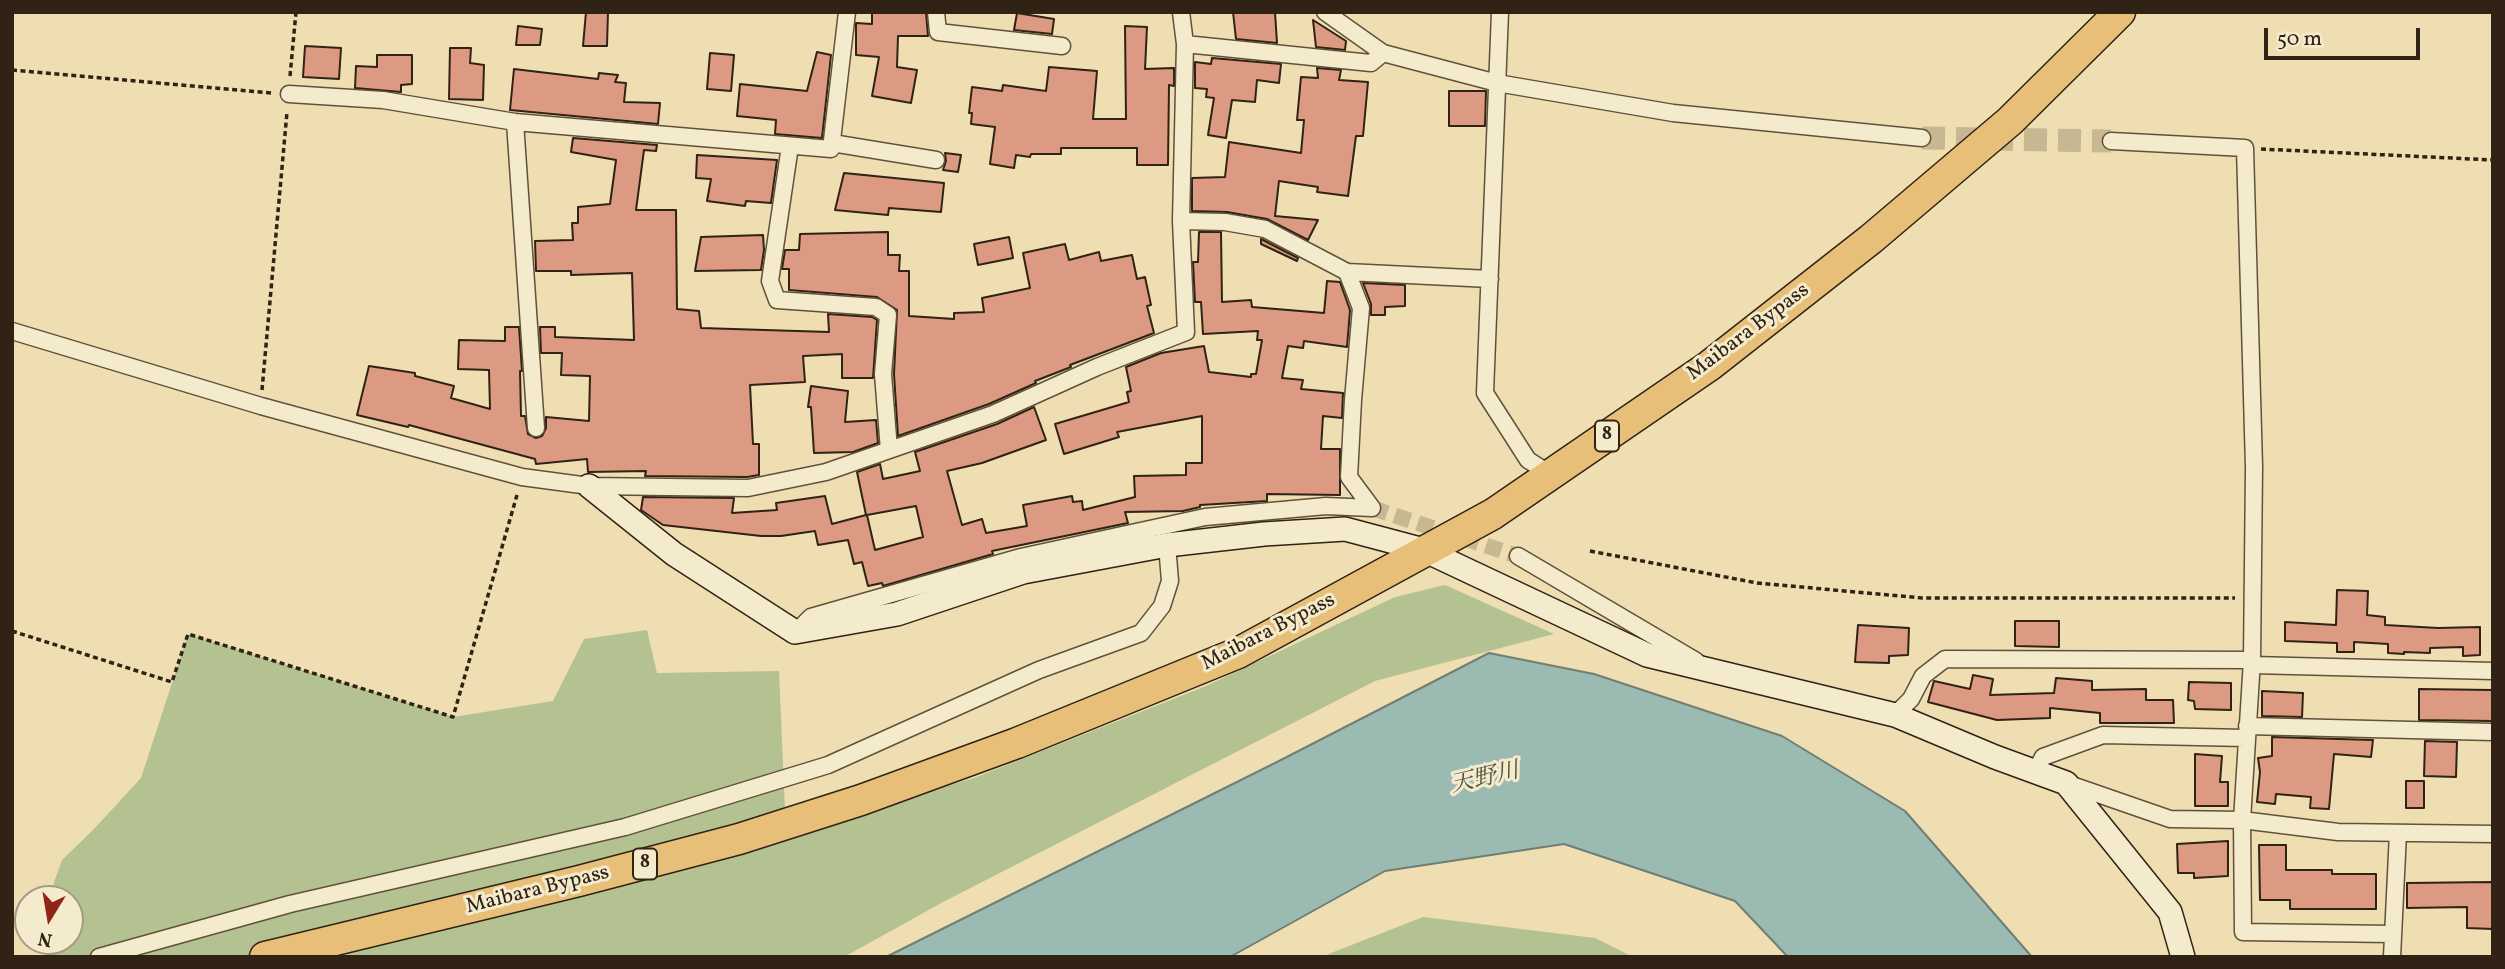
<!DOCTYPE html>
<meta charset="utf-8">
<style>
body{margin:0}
#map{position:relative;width:2505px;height:969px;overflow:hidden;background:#eedeb1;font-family:Vollkorn,serif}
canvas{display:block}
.frame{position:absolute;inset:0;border:14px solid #302214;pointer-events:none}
.north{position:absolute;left:14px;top:885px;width:70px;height:70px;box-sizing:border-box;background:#f4eacc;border:2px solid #a69a82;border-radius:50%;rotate:191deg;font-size:19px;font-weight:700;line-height:28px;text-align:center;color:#302214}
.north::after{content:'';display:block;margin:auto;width:24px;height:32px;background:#8f2418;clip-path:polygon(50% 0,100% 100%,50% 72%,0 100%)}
.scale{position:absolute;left:2264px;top:28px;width:156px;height:32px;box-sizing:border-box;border:4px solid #302214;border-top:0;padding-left:9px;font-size:21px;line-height:24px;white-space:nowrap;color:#302214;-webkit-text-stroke:5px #f4eacc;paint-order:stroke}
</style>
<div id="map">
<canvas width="2505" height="969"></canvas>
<div class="frame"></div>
<div class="north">N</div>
<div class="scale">50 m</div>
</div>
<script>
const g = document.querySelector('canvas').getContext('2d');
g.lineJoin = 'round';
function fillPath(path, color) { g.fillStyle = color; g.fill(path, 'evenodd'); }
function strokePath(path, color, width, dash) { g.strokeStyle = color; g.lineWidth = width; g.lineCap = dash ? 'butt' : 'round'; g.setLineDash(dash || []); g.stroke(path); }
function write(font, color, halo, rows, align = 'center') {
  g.font = font + ' Vollkorn,"Noto Serif JP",serif'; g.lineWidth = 6; g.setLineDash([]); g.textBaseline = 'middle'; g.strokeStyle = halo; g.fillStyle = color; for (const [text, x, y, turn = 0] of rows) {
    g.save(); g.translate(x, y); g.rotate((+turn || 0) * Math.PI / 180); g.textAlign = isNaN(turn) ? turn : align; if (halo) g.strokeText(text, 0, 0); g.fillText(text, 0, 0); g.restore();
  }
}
const green = new Path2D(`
 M1445,585L1554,634L1375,681L943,902L844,957H47L44,941H70V899H48L62,860L94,829L141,778L188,634L453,717L553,701L584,639L647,630L657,673L779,671L786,834L974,778L1206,686L1395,597Z
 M1423,917L1595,938L1633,957H1321Z`);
const water = new Path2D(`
 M1489,653L1594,674L1782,736L1905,811L2032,957H1788L1735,901L1564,844L1385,871L1230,957H886L1279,761Z`);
const building = new Path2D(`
 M586,12H608L607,46H583Z
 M872,12L926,13L928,36H898L897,67L917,70L911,103L872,96L879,57L856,55V23L872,24Z
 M1233,12H1275L1277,43L1236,39Z
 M1017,13L1054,19L1052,34L1014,30Z
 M1313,20L1346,41L1345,50L1316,47Z
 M518,26L542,29L540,45H516Z
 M1125,26L1147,27L1145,69L1174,68V86L1169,85L1168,165H1137V148H1061V154H1031L1030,157L1016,155L1014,168L990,164L995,127L971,124L972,113H969L972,87L1002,91L1003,85L1046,91L1049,67L1097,71L1093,119H1126Z
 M305,46L341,48L339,79L303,77Z
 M450,48H471L470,63L484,65L483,100L449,99Z
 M817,52L831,55L822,138L775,134L776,120L737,116L740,84L807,91Z
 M710,53L734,55L731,91L707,89Z
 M377,55H412V84L401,85V92L355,88L356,66L377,67Z
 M1212,58L1281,64L1279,83L1257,80L1255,102L1232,100L1226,138L1208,135L1214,98L1206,97L1207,89L1195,88V62L1211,64Z
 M1317,68L1341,70L1339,80L1368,82L1363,136H1356L1348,196L1317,192L1318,187L1279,181L1275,216L1318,220L1308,240L1267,219L1227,212L1192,211V178L1225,177L1229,142L1301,153L1304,120H1297L1301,77L1318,78Z
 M514,69L598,79L599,73L618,75L615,82L626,83L624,102L660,103L658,124L510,110Z
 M1449,91H1486L1485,126H1449Z
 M573,138L657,145L656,151L644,150L636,210H676L677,309L699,311L701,328L829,332L828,314L872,317L877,320L873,378H842V354L803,356L805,382L750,385L753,444H759V475L747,477L645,476L646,471L588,472L587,459L536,464L535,459L409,425L408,427L357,415L369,366L415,373V376L454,386L451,398L490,409L489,370L458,369L459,340L505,341V327H519L522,371H520L521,416H525L528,434L536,438L542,436L546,428V417L589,421L590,376L561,375L562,353H541L540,327H555V337L634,340L632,273L571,275V271H536L535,241L573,240L572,223H578V207L610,204L616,160L571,152Z
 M945,153L961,155L958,172L943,170L946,161Z
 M697,155L777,160L771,203L746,201L745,206L707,201L711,179L696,178Z
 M844,173L944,183L941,212L889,208L888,215L835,210Z
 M888,232V255H900L899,271H909V316L954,319V313L984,312L982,298L1030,288L1023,253L1065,244L1069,260L1099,252L1101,261L1132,255L1137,279L1145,277L1151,305L1147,306L1154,333L1070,365L1071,367L1035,381L1036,383L989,404L898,436L894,374L897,310L877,297L789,290V269H782L785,250H799L800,234Z
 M1199,232H1221L1222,302L1251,300L1252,307L1324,313L1327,281L1340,282L1350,310L1347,347L1304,341L1303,348L1288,346L1282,378L1303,380L1301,389L1343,393L1342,418L1323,416L1321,449H1340V495L1267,494V501L1200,505V507L1183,511L1125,512L1128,523L992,551L993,554L883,586L882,583L868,586L862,562L854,564L848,540L818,545L815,531L781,536H761L663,525L641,510L643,497L734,498L732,513L777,510L776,503L825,496L832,524L866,515L857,472L880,464L883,479L920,471L915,452L997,424L1034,407L1046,440L982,463L947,471L962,525L982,519L986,533L1027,526L1023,505L1072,496L1073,502L1082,501L1083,510L1135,497L1134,476L1186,475V463H1202V416L1117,432L1119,437L1064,454L1055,424L1129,402L1127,392L1131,391L1126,367L1161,353L1204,346L1209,372L1251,377V374H1256L1262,340H1257L1258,331L1203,334L1201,302H1195L1193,262H1198ZM916,506L923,537L875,550L867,515Z
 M763,235L764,250L761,270L695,271L701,237Z
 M1009,237L1013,258L978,265L974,244Z
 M1261,239L1298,258L1297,261L1261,244Z
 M1363,283L1405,285V306L1385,307V315H1371V304Z
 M811,386L848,391L845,422L876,420L878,443L853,452L814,453L811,407H808Z
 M2337,590L2368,591L2367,615L2385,617V625L2438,628L2480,627V655L2463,656V647L2430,648V653L2404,652V654L2388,653V644L2354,642V652H2337V643L2285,641V622L2336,625Z
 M2015,621H2059V647L2015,646Z
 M1858,625L1909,628L1908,655L1889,656V663L1855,662Z
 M1973,675L1993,679L1990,695L2054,693L2056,678L2092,681V690L2146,689V700H2173L2174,723H2100V713L2050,708V718L1997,720L1928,702L1934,681L1970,689Z
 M2189,682L2231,683V710L2195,709L2194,701L2188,700Z
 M2419,689L2493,690V721L2419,720Z
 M2262,691L2303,693L2302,717L2262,716Z
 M2272,737L2373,740L2371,757L2334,754L2329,809L2310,808L2311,797L2276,794L2275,804L2257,802L2260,772L2258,758L2272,756Z
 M2425,741L2457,742L2456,777L2424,776Z
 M2195,754L2222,756L2220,782H2228V806H2195Z
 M2406,781H2424V808H2406Z
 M2228,841V876L2194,878V873H2178L2177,844Z
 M2259,845H2286V870H2332V874H2376V909H2290V900H2260Z
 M2493,882V929L2467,928V907L2407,908V883Z`);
const streetTunnel = new Path2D(`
 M1372,508L1518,556`);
const secondaryTunnel = new Path2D(`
 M1922,138L2111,141`);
const path = new Path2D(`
 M12,70L272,93
 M290,76L296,12
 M2261,149L2493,160
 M262,390L287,112
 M1590,551L1757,583L1922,598H2235
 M12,631L172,682L188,634L453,717L517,495`);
const street = new Path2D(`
 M936,12L938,32L1062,46
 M1325,12L1383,53L1497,83L1673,113L1922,138
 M1500,12L1485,393L1528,460L1550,474
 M1185,44L1371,63L1383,53
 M289,94L383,100L515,122L831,149L847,12
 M515,122L536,428
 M2111,141L2245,148L2254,467L2252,660L2242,820L2243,932L2392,934
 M832,143L936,160
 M790,146L770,281L777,300L876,307L888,315L883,374L889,450
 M1181,221L1225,222L1265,229L1347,272L1490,279
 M1347,272L1361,308L1353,400L1349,477L1372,508
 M12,331L261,406L522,477L589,486L748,488L826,472L993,414L1097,367L1186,332L1181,221L1185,44L1181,12
 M1518,556L1696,661
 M796,632L811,617L1021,557L1205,517L1326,506L1372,508
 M2252,665L2493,671
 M1895,715L1911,699L1923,676L1945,659L2252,660
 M2247,726L2493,732
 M2035,772L2043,757L2103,735L2246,738
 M2066,783L2170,819L2242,820L2338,832L2493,834
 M99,957L290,904L625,827L828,765L1039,670L1141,633L1162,606L1170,581L1167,545
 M2392,957L2398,833`);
const secondary = new Path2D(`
 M589,486L674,554L795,632L897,614L1023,572L1167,545L1264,534L1345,529L1424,550L1647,655L1895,715L1995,757L2066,783L2170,912L2183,957`);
const highway = new Path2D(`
 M265,957L579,881L739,839L861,800L1017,743L1238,653L1493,514L1709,366L1871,239L2010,121L2120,12`);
const shields = [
 [1607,436,24],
 [645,864,24]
];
const shieldNames = [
 ["8",1607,436],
 ["8",645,864]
];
const streetNames = [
 ["Maibara Bypass",1749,333,-37],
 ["Maibara Bypass",1269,633,-27],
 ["Maibara Bypass",538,891,-14]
];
const waterNames = [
 ["天野川",1485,780,-13]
];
fillPath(green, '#b3c290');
fillPath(water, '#9bbbb2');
strokePath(water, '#707e73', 2);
fillPath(building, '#dd9a82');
strokePath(building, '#302214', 2);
strokePath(streetTunnel, '#c8b892', 16, [16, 8]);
strokePath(secondaryTunnel, '#c8b892', 23, [23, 11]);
strokePath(street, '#60513b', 19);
strokePath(secondary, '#302214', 26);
strokePath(highway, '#302214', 33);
strokePath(path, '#302214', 3.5, [5, 3.5]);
strokePath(street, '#f4eacc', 16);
strokePath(secondary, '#f4eacc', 23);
strokePath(highway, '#e7bf78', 30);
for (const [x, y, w] of shields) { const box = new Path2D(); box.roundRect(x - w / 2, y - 15.5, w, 31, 5); g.fillStyle = '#f4eacc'; g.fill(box); strokePath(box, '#302214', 2); }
write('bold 19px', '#302214', null, shieldNames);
write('21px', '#302214', '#f4eacc', streetNames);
write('italic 23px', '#505043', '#f4eacc', waterNames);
</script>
